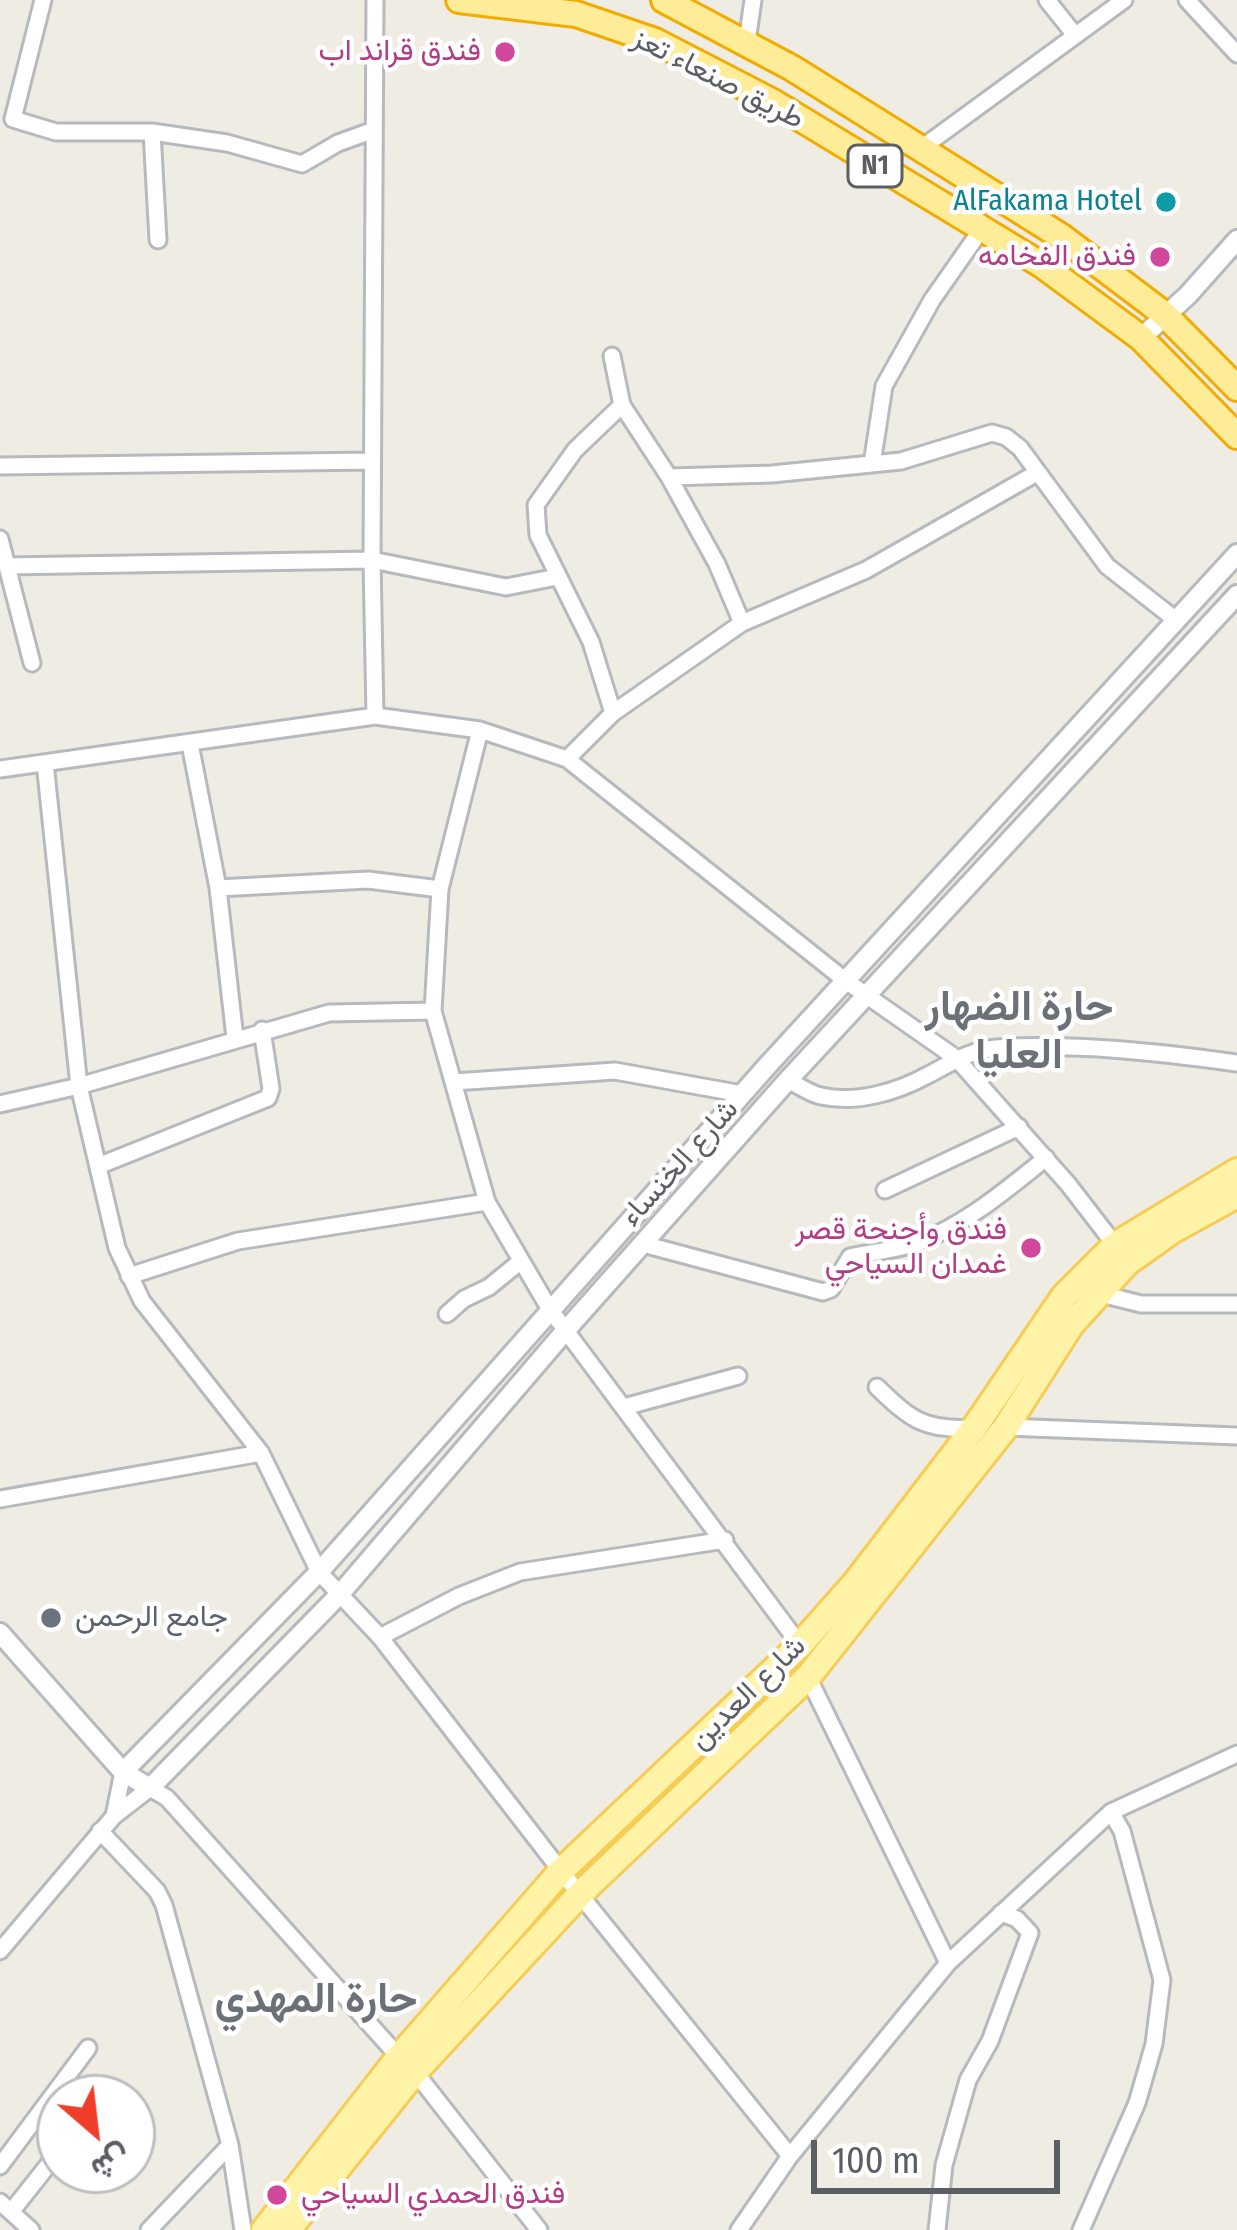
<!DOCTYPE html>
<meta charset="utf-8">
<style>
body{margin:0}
#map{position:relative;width:1237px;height:2230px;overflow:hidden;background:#efece3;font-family:"Fira Sans Condensed",Vazirmatn,sans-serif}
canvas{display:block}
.north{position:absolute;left:36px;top:2074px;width:120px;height:120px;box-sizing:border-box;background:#fff;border:3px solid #bdbfc1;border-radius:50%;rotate:152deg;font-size:33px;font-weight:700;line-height:48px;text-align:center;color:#5b5f64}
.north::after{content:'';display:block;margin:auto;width:42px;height:54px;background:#ef3d29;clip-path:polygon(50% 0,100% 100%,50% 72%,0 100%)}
.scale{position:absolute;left:811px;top:2140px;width:249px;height:54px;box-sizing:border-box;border:6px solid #5b5f64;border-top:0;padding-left:15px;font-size:36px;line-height:42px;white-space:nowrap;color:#5b5f64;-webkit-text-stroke:9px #fff;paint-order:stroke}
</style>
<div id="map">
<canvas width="1237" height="2230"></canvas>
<div class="north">ش</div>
<div class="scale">100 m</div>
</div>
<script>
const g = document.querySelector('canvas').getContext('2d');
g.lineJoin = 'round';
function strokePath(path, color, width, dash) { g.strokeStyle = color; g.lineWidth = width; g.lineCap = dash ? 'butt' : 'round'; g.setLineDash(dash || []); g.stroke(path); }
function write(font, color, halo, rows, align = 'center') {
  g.font = font + ' "Fira Sans Condensed",Vazirmatn,sans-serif'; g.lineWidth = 9; g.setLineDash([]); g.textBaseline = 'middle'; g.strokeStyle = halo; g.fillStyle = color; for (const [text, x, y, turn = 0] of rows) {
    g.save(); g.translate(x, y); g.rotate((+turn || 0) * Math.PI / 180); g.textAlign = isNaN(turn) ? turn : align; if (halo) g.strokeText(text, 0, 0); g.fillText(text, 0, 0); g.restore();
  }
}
const minor = new Path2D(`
 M43,0L13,119L56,132H152L227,143L302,164L338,143L374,130
 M375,0L372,560L375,716
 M1047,0L1075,35
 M1187,0L1237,54
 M747,42L753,0
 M152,132L158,240
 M923,147L1124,0
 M612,356L622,405L669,477L717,564L742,623
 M872,464L884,386L932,300L981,230
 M0,466L372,461
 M669,477L772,474L901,461L992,433L1006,437L1020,448L1107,566L1176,620
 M0,539L32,663
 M7,566L372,560L506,587L557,577
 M613,713L591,642L538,535L536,505L575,450L622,405
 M190,744L218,888L235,1038
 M567,759L613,713L742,623L866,570L1035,474
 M45,763L79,1086L117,1248L142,1301L261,1453L319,1572L380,1637L561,1871L790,2156
 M0,769L375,716L480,730L567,759L846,981L956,1058L1068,1184L1115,1245
 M218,888L368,880L440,889L433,1011L487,1202L549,1308L800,1645
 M440,889L480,730
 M788,1080C798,1085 810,1094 821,1096C856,1104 897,1092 928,1075C951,1063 970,1050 996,1048C1078,1043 1156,1052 1237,1063
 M454,1082L615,1071L742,1094
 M0,1104L79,1086L329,1013L433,1011
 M98,1166L268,1098L271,1089L262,1030
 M885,1190L1019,1127
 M643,1244L823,1292L831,1289L850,1257C872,1252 896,1250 917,1243C965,1225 1006,1190 1046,1158
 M129,1276L238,1241L487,1202
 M1101,1294L1141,1304H1237
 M447,1314L464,1299L489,1287L521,1261
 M877,1387C911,1420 925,1431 974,1428
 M624,1407L738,1376
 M1006,1427L1237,1436
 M0,1499L261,1453
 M380,1637L459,1596L520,1572L725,1540
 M808,1677L948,1963
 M114,1816L123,1772
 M100,1831L157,1891L164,1905L230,2145L243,2230
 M0,1951L114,1816L150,1788L167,1798L399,2057
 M415,2072L539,2230
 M0,2166L88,2048
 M0,2202L31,2230
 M11,2212L60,2150
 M149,2230L230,2145
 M739,2230L790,2156L948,1963L1111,1812L1237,1754
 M937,2230L944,2165L968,2080L990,2041L1030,1933L1017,1919L1001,1913
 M1081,2230L1137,2103L1154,2044L1162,1980L1122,1831L1111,1812`);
const tertiary = new Path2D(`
 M1141,338L1188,295L1237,240
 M0,1633L123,1772L150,1788L340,1594L566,1330L788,1080L1237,595
 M123,1772L319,1572L768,1065L1237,554`);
const primary = new Path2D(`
 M264,2230L399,2057L561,1871L800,1645L855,1583L974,1428L1064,1296L1115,1245L1237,1171
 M288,2230L415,2072L580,1894L808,1677L1006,1427L1071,1325L1127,1263L1172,1231L1237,1195`);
const trunk = new Path2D(`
 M459,0L576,14L655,41L773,102L1042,265L1141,338L1237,436
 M664,0L792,68L1062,237L1164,314L1237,388`);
const markers = [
 [505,52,12,"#d1479c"],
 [1166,202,12,"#0f9aa8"],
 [1160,257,12,"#d1479c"],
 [1031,1248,12,"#d1479c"],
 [51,1618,12,"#6b7280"],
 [277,2195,12,"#d1479c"]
];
const shields = [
 [875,166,54]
];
const shieldNames = [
 ["N1",875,166]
];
const hotelNames = [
 ["فندق قراند اب",481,52],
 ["فندق الفخامه",1136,257],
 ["فندق وأجنحة قصر",1007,1231],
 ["غمدان السياحي",1007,1265],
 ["فندق الحمدي السياحي",301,2195,"left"]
];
const streetNames = [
 ["طريق صنعاء تعز",718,79,27],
 ["شارع الخنساء",680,1163,-48],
 ["شارع العدين",748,1693,-44]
];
const cultureNames = [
 ["AlFakama Hotel",1142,202]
];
const worshipNames = [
 ["جامع الرحمن",75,1618]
];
const districtNames = [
 ["حارة الضهار",1019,1008],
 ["العليا",1019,1056],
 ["حارة المهدي",316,2000]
];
strokePath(minor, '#b6b9be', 21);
strokePath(tertiary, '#b6b9be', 24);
strokePath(primary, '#f6cc55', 30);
strokePath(trunk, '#f2ab00', 30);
strokePath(minor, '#fff', 15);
strokePath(tertiary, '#fff', 18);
strokePath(primary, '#fff3a8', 24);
strokePath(trunk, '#ffec99', 24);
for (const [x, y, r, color] of markers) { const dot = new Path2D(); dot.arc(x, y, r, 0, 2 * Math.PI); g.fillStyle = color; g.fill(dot); strokePath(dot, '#fff', 4.5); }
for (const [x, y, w] of shields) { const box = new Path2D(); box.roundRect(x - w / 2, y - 21, w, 42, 9); g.fillStyle = '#fff'; g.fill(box); strokePath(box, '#5b5f64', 3); }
write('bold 27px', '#5b5f64', null, shieldNames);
write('30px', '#b23c85', '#fff', hotelNames, 'right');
write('30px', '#5b5f64', '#fff', streetNames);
write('30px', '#0d838f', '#fff', cultureNames, 'right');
write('30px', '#5b616d', '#fff', worshipNames, 'left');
write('bold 42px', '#6c7177', '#fff', districtNames);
</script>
